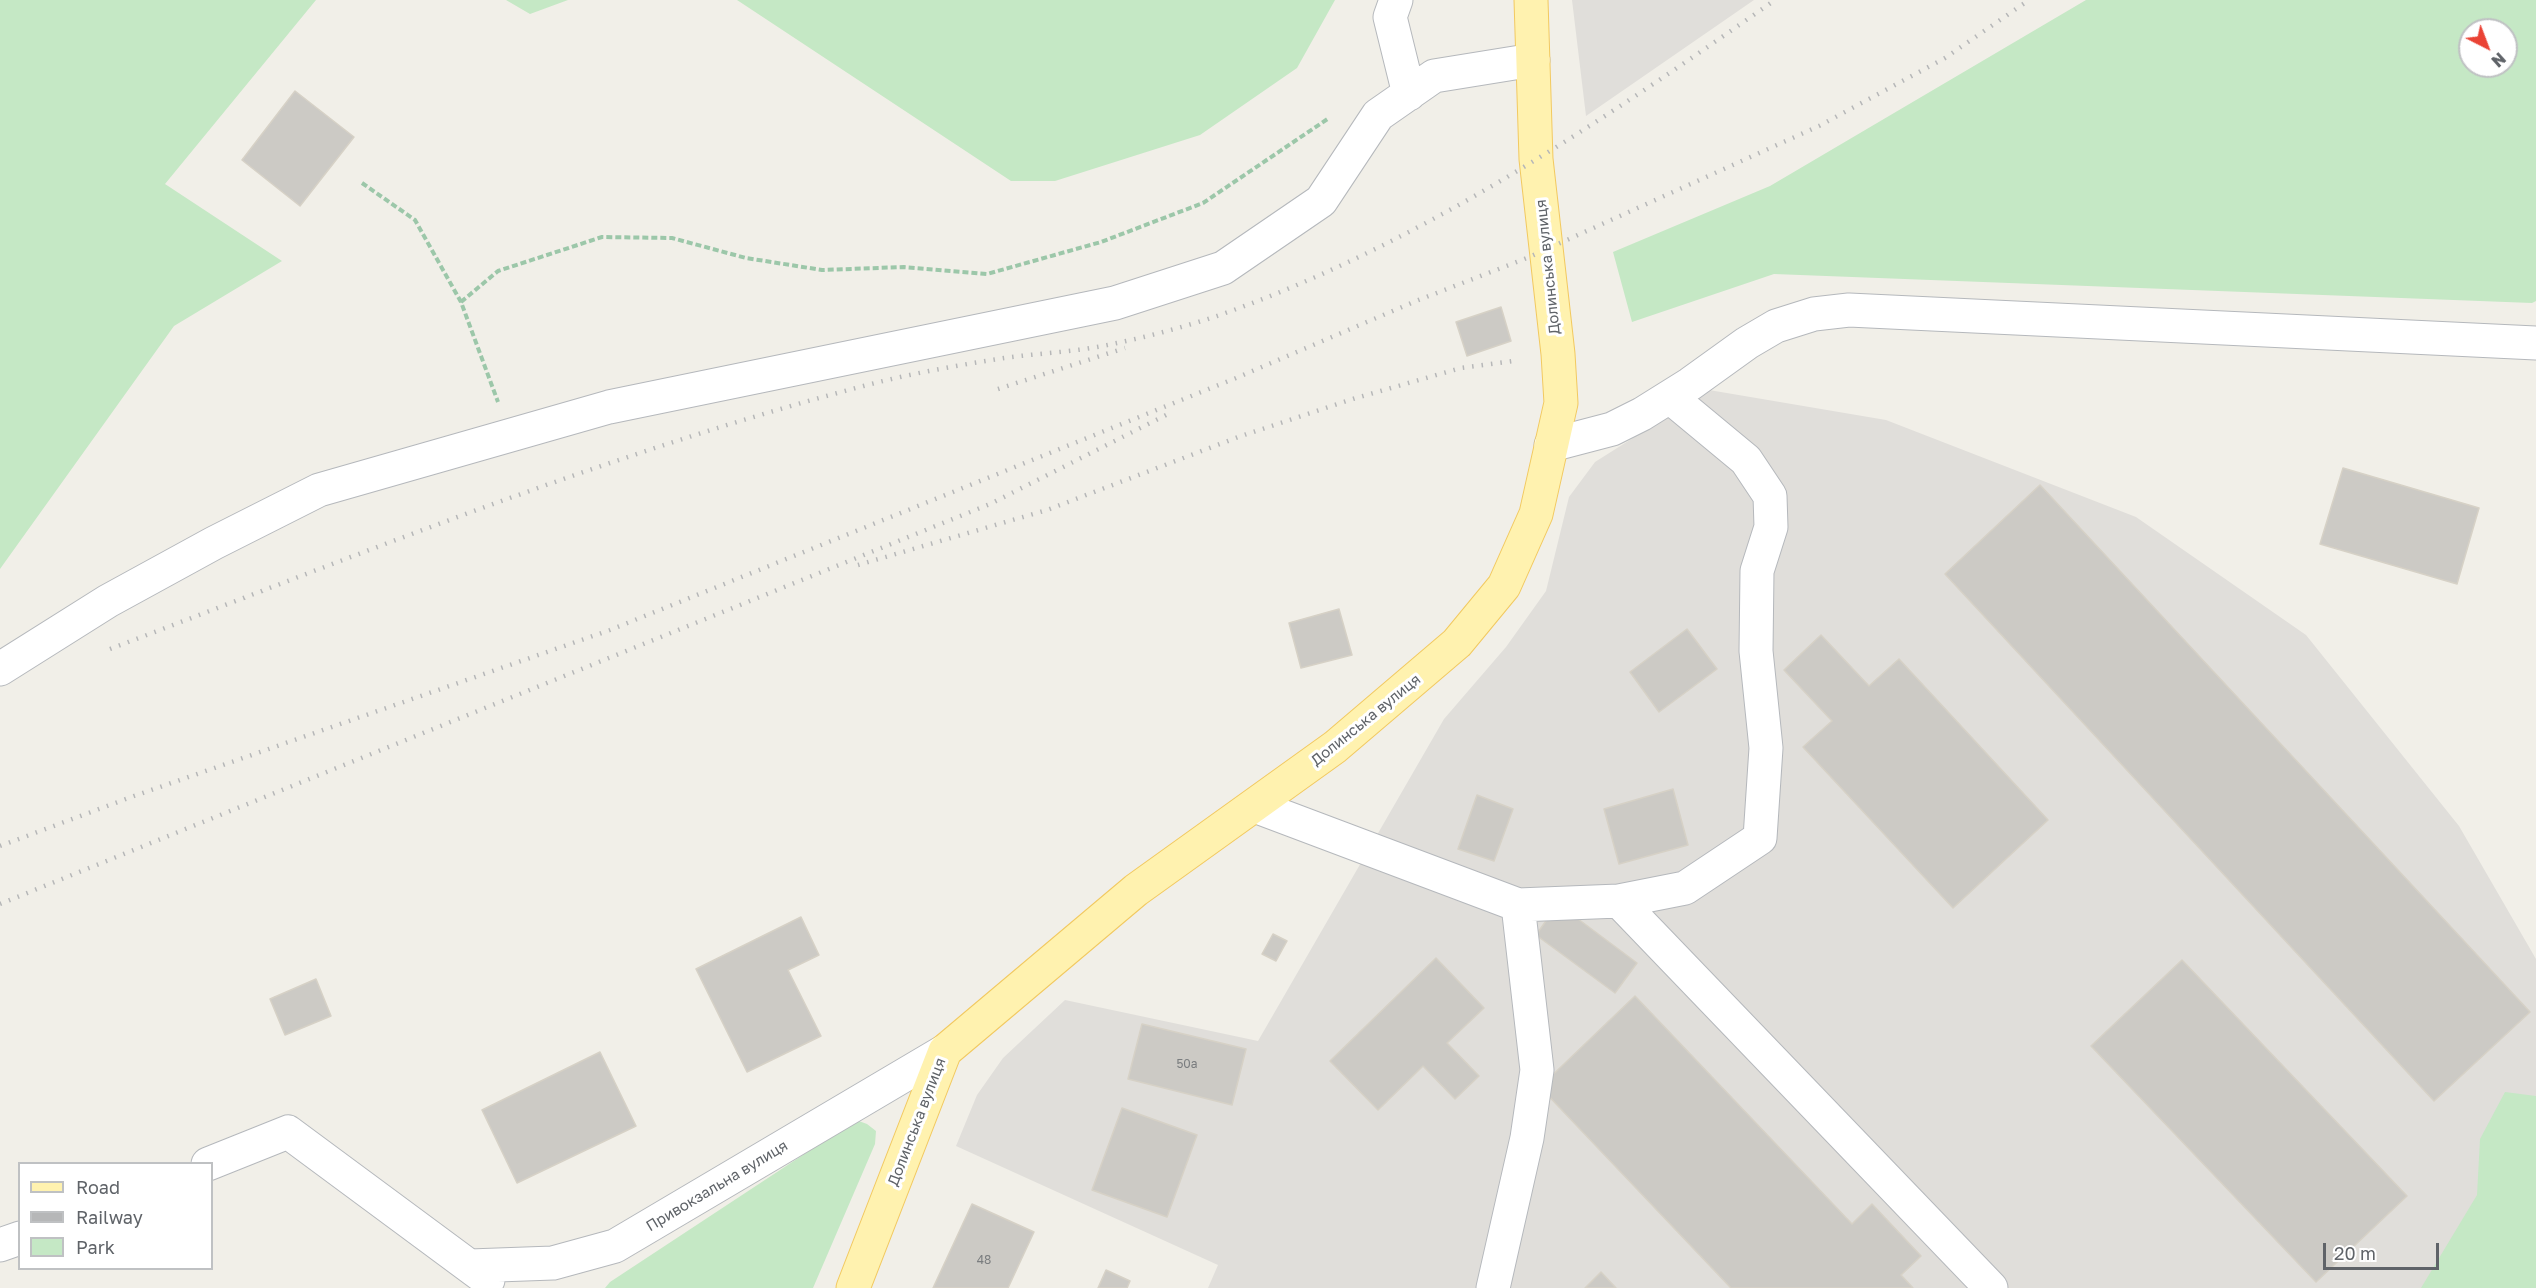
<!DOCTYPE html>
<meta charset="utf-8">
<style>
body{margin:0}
#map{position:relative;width:2536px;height:1288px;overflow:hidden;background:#f1efe8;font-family:"Golos Text",sans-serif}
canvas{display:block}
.legend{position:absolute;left:18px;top:1162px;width:195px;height:108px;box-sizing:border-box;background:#fff;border:2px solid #bfc1c3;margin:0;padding:8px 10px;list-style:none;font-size:18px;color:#5f6368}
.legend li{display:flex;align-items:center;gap:12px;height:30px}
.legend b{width:30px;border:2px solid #bfc1c3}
.north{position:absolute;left:2458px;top:18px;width:60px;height:60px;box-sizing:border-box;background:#fff;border:2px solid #bfc1c3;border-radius:50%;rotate:138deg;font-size:16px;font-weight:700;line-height:24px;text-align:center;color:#5f6368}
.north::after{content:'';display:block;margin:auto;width:21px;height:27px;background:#ea4335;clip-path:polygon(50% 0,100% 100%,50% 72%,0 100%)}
.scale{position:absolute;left:2323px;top:1243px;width:116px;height:27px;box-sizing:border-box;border:3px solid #5f6368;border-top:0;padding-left:8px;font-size:18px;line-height:21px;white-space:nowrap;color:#5f6368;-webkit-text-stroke:4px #fff;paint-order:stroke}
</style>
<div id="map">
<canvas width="2536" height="1288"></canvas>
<ul class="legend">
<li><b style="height:8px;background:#fff2af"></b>Road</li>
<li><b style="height:8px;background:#b6b7b8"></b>Railway</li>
<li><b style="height:16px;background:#c5e8c5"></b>Park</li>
</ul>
<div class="north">N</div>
<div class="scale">20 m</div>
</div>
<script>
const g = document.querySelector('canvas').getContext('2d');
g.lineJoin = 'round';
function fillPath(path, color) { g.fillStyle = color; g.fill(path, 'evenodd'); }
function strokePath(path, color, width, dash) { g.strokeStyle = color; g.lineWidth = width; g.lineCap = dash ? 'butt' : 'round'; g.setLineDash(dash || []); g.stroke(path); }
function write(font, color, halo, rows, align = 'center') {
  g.font = font + ' "Golos Text",sans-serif'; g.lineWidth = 6; g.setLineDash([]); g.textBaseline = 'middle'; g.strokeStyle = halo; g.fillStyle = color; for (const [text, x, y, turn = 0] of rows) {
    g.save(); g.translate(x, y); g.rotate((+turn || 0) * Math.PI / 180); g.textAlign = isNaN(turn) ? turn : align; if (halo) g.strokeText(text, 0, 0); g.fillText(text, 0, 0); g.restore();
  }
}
const industrial = new Path2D(`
 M1572,0H1754L1586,116Z
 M1709,390L1886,420L2136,517L2306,635L2459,826L2536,959V1288H1208L1218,1265L956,1146L977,1095L1003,1058L1065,1000L1258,1041L1444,719L1506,647L1546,591L1569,497L1595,462Z`);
const green = new Path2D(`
 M0,0H316L165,184L282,261L174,326L0,569Z
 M506,0H568L530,14Z
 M737,0H1335L1297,68L1200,135L1055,181H1011Z
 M2086,0H2536V301L2532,303L1774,274L1632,322L1613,252L1770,186ZM2470,30H2506V66H2470Z
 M2505,1092L2536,1096V1288H2421L2477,1195L2480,1139Z
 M856,1120L867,1124L876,1131L875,1144L813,1288H605L610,1282Z`);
const building = new Path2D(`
 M295,91L354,137L300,206L242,160Z
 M1501,307L1511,341L1467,356L1456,322Z
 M2343,468L2479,508L2457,584L2320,544Z
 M2040,485L2530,1012L2434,1101L1945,574Z
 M1339,609L1352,655L1301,668L1289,623Z
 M1687,629L1717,669L1659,712L1630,672Z
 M1821,635L1869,686L1899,659L2048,820L1953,908L1803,747L1832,721L1784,670Z
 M1673,789L1688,845L1619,864L1604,809Z
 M1477,795L1513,809L1494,861L1458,849Z
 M1558,904L1637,963L1615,993L1536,935Z
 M801,917L819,955L788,970L821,1036L747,1072L696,969Z
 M1273,934L1287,941L1276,961L1262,954Z
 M1436,958L1484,1008L1447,1043L1479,1076L1455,1099L1423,1066L1378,1110L1330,1061Z
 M2182,960L2407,1196L2316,1282L2091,1046Z
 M316,979L331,1016L285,1035L270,999Z
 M1635,996L1852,1224L1872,1204L1921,1256L1901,1275L1913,1288H1731L1540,1087Z
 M1142,1024L1246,1049L1232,1105L1128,1079Z
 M600,1052L636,1126L517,1183L482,1110Z
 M1122,1108L1197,1135L1167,1217L1092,1190Z
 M972,1204L1034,1232L1008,1288H933Z
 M1106,1270L1130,1281L1127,1288H1098Z
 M1601,1272L1616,1288H1585Z`);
const path = new Path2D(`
 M362,183L415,220L461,302L498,402
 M461,302L498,271L602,237L672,238L746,258L822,270L904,267L987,274L1101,242L1203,203L1329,118`);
const minor = new Path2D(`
 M1396,0L1390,17L1409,94
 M1551,445L1612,429L1642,414L1690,384L1747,343L1776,326L1814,314L1849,310L2536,343
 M0,669L108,601L214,543L319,490L609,407L1115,303L1223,268L1321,201L1378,115L1434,76L1533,60
 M1255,806L1518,905L1619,901L1685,888L1760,838L1766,748L1756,651L1757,571L1771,527L1770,496L1746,460L1670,397
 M1619,901L1991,1288
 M208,1164L288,1132L488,1280
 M0,1245L20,1238
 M470,1266L553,1263L615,1246L945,1051
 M1493,1288L1527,1138L1537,1070L1518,905`);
const major = new Path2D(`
 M853,1288L945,1051L1136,890L1335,747L1457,643L1504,586L1536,514L1561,403L1558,354L1536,159L1531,0`);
const rail = new Path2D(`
 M998,389L1125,348
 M858,565L1047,510L1241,436L1356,398L1461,368L1513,361
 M110,649C361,554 610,452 871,384C914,373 960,365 1004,358C1040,353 1077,352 1112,344C1147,337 1184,327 1217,316C1420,245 1601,122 1775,0
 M0,846L134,796L610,630L1236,378L1416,301L1527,258L1819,126L1945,58L2029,0
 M0,904L990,504L1170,413`);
const numberNames = [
 ["50а",1187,1064],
 ["48",984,1260]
];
const streetNames = [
 ["Долинська вулиця",1548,267,-96],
 ["Долинська вулиця",1366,720,-39],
 ["Долинська вулиця",917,1122,-69],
 ["Привокзальна вулиця",717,1186,-31]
];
fillPath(industrial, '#e0deda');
fillPath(green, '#c5e8c5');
fillPath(building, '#cccac5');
strokePath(building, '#d6d1c6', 1.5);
strokePath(minor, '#b5b8bc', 35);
strokePath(major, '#f2c960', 35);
strokePath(path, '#9cc7a9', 4, [6, 3]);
strokePath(minor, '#fff', 33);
strokePath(major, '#fff2af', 33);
strokePath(rail, '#b6b7b8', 4.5, [1.5, 8]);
write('12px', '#7a7d7f', null, numberNames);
write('15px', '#5f6368', '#fff', streetNames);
</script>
